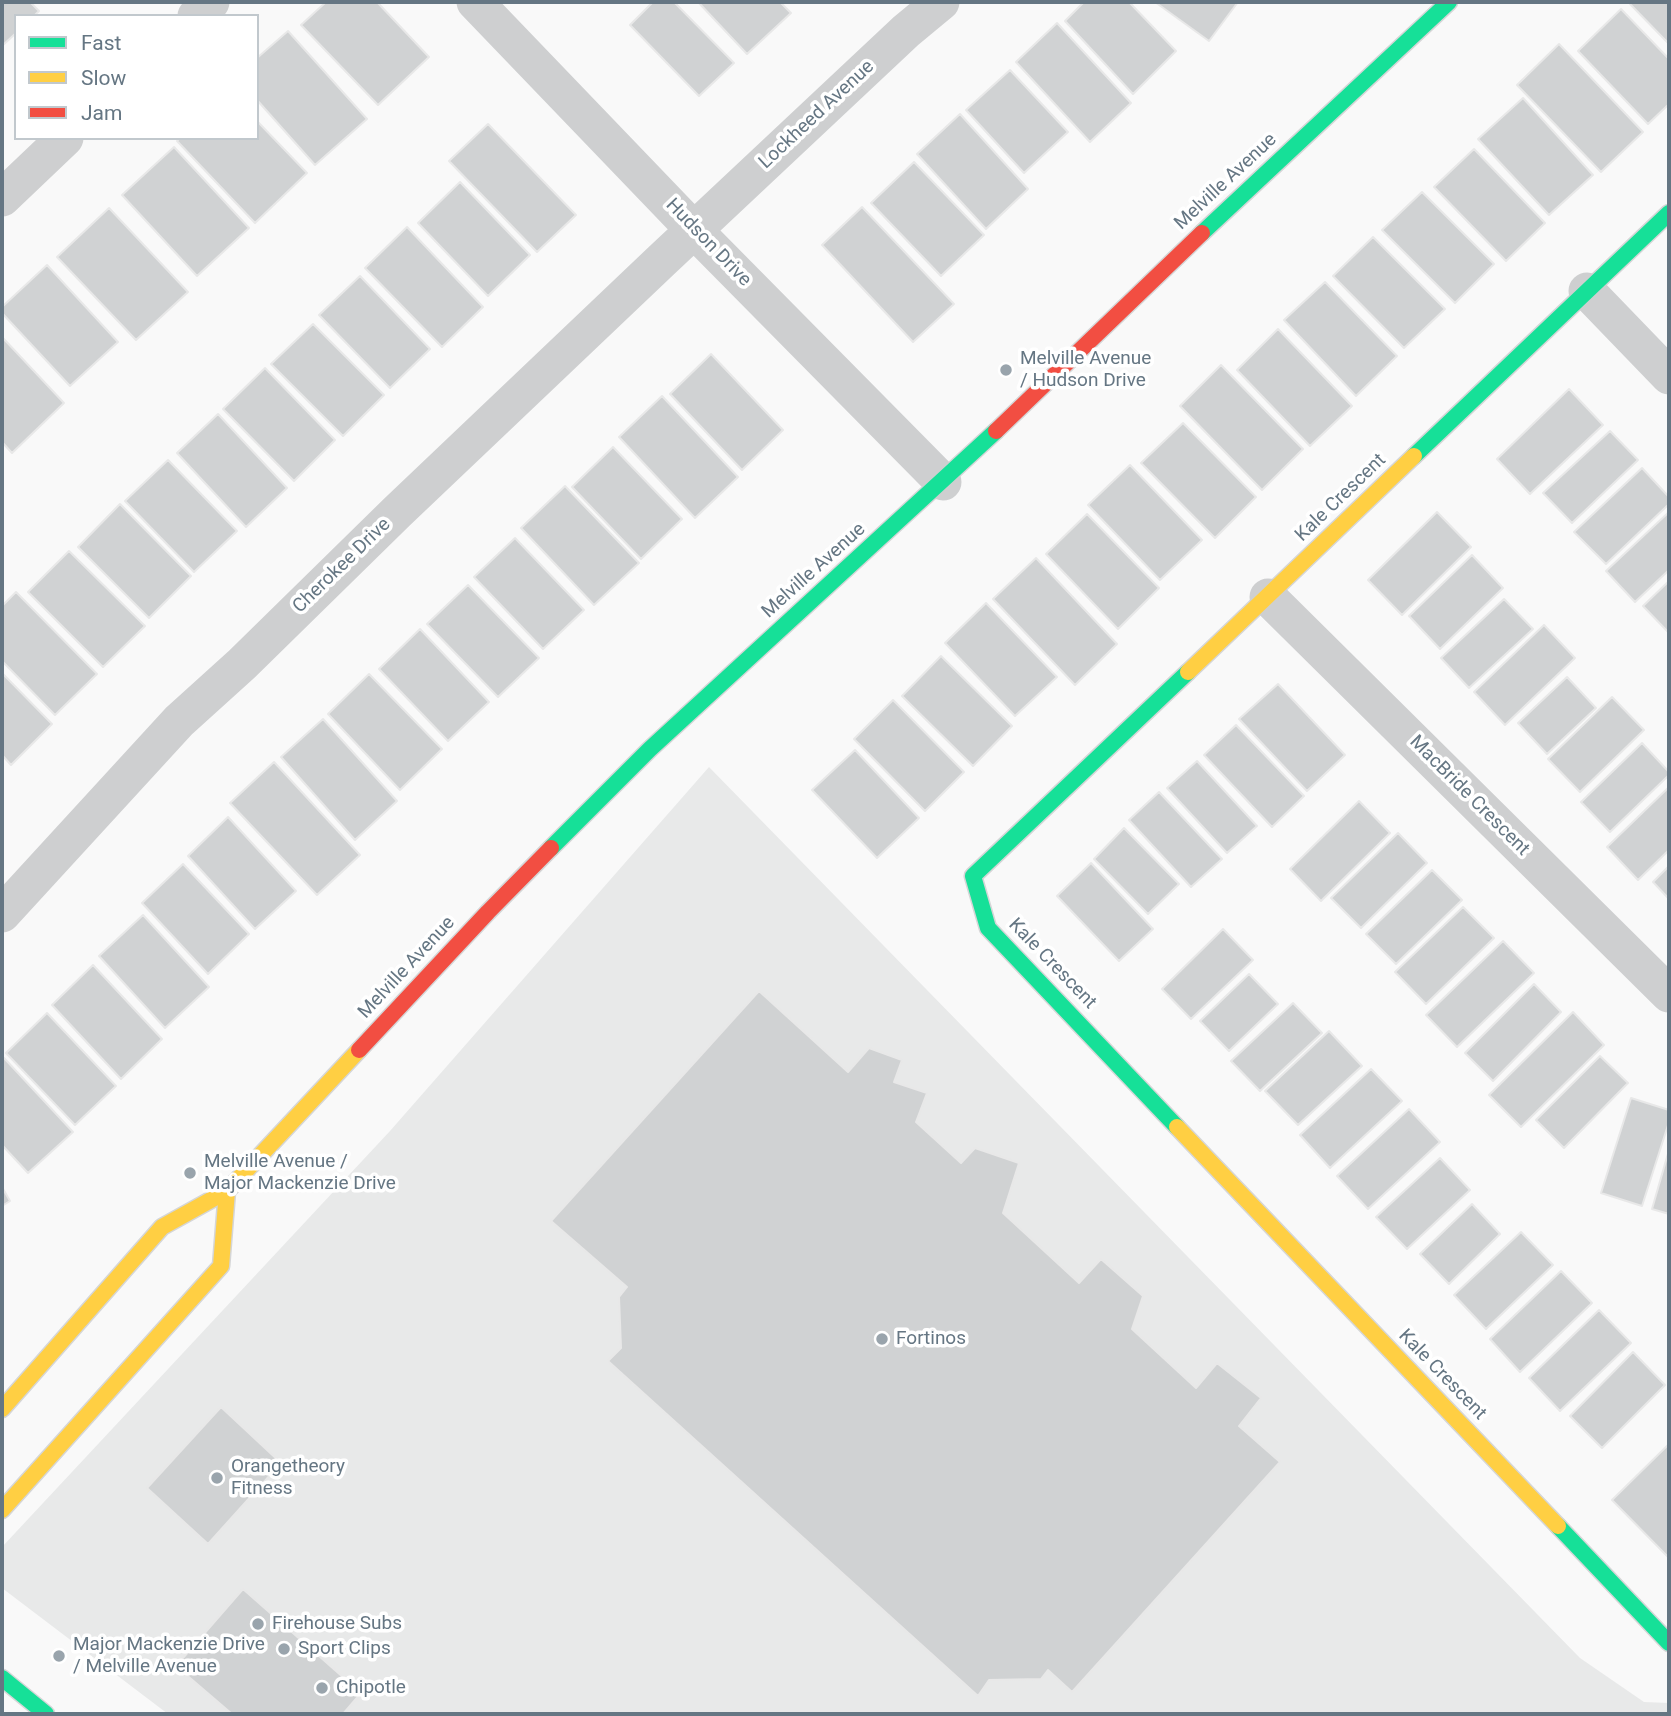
<!DOCTYPE html>
<style>
body{margin:0}
#map{position:relative;width:1671px;height:1716px;overflow:hidden;background:#f9f9f9;font-family:Roboto,sans-serif}
canvas{display:block}
.frame{position:absolute;inset:0;border:4px solid #657683;pointer-events:none}
.legend{position:absolute;left:14px;top:14px;width:245px;height:126px;box-sizing:border-box;background:#fff;border:2px solid #c1c8cd;margin:0;padding:9px 12px;list-style:none;font-size:21px;color:#657683}
.legend li{display:flex;align-items:center;gap:14px;height:35px}
.legend b{width:35px;border:2px solid #c1c8cd}
</style>
<div id="map">
<canvas width="1671" height="1716"></canvas>
<div class="frame"></div>
<ul class="legend">
<li><b style="height:9px;background:#16e098"></b>Fast</li>
<li><b style="height:9px;background:#ffcf43"></b>Slow</li>
<li><b style="height:9px;background:#f24e42"></b>Jam</li>
</ul>
</div>
<script>
const g = document.querySelector('canvas').getContext('2d');
g.lineJoin = 'round';
function fillPath(path, color) { g.fillStyle = color; g.fill(path, 'evenodd'); }
function strokePath(path, color, width, dash) { g.strokeStyle = color; g.lineWidth = width; g.lineCap = dash ? 'butt' : 'round'; g.setLineDash(dash || []); g.stroke(path); }
function write(font, color, halo, rows, align = 'center') {
  g.font = font + ' Roboto,sans-serif'; g.lineWidth = 7; g.setLineDash([]); g.textBaseline = 'middle'; g.strokeStyle = halo; g.fillStyle = color; for (const [text, x, y, turn = 0] of rows) {
    g.save(); g.translate(x, y); g.rotate((+turn || 0) * Math.PI / 180); g.textAlign = isNaN(turn) ? turn : align; if (halo) g.strokeText(text, 0, 0); g.fillText(text, 0, 0); g.restore();
  }
}
const built = new Path2D(`
 M709,767L1580,1658L1644,1702L1669,1703V1714H168L2,1588V1547L390,1131Z`);
const building = new Path2D(`
 M2,2H30L39,11L34,16H16V33L2,46Z
 M326,2H377L429,57L378,105L301,25Z
 M653,2H674L734,63L699,96L630,25Z
 M698,2H780L791,13L747,54Z
 M1084,2H1129L1176,51L1133,94L1065,21Z
 M1155,2H1238L1209,41Z
 M1632,2H1669V44L1630,4Z
 M1621,9L1669,59V104L1648,124L1578,51Z
 M1057,23L1131,103L1090,142L1016,62Z
 M288,31L367,119L315,165L257,100V58Z
 M1559,44L1643,132L1601,172L1517,85Z
 M1010,70L1068,132L1024,173L966,110Z
 M1523,98L1593,175L1549,215L1478,139Z
 M960,114L1028,189L986,229L917,154Z
 M257,121L307,173L255,223L177,141L180,138H257Z
 M488,124L576,215L537,252L449,161Z
 M174,147L249,228L197,276L122,195Z
 M1474,149L1545,223L1506,261L1434,187Z
 M914,162L984,235L941,276L871,203Z
 M460,182L530,255L488,296L418,223Z
 M1422,192L1494,264L1455,303L1382,230Z
 M862,207L954,304L913,342L822,245Z
 M109,208L188,292L136,340L57,257Z
 M407,227L483,307L442,347L365,268Z
 M1373,237L1445,309L1404,348L1333,276Z
 M47,265L118,342L70,386L2,313V307Z
 M360,276L430,349L390,388L319,315Z
 M1325,282L1397,356L1356,396L1284,320Z
 M313,324L384,395L343,436L271,364Z
 M1278,329L1352,406L1310,446L1237,370Z
 M2,337L64,403L12,453L2,442Z
 M711,354L783,430L742,470L670,394Z
 M1221,365L1303,449L1262,490L1180,406Z
 M265,368L335,440L294,481L223,409Z
 M1569,389L1603,425L1530,494L1497,459Z
 M662,396L738,477L695,518L619,437Z
 M218,414L287,488L246,527L177,453Z
 M1183,423L1256,497L1215,538L1141,463Z
 M1610,431L1638,460L1572,523L1543,493Z
 M613,447L682,519L641,559L572,487Z
 M168,460L237,531L194,572L125,501Z
 M1130,465L1202,540L1160,580L1088,505Z
 M1642,468L1669,497V504L1606,564L1574,532Z
 M565,486L639,563L594,605L521,528Z
 M120,504L191,576L149,618L78,547Z
 M1437,512L1471,547L1402,615L1368,580Z
 M1669,512V570L1635,602L1606,571Z
 M1087,514L1159,588L1118,629L1046,554Z
 M515,538L584,610L543,649L474,577Z
 M69,551L145,626L103,667L28,592Z
 M1472,555L1503,588L1440,649L1409,616Z
 M1036,558L1117,644L1075,685L993,599Z
 M1669,581V633L1643,606Z
 M468,585L539,658L498,697L427,624Z
 M16,592L97,674L55,715L2,661V606Z
 M1504,599L1533,629L1469,688L1441,658Z
 M986,603L1057,677L1015,716L945,643Z
 M1544,625L1575,658L1505,725L1474,692Z
 M420,629L489,702L448,741L379,669Z
 M941,656L1012,726L973,766L902,696Z
 M2,673L52,724L11,765L2,755Z
 M369,674L442,749L400,790L328,714Z
 M1567,677L1596,708L1547,754L1518,723Z
 M1278,684L1345,755L1307,791L1239,719Z
 M1612,697L1644,730L1580,792L1548,759Z
 M893,700L964,772L925,811L854,739Z
 M323,719L397,801L355,840L281,757Z
 M1236,725L1304,796L1272,827L1204,755Z
 M1642,743L1669,772V775L1610,832L1581,802Z
 M855,750L919,818L877,858L812,790Z
 M1197,761L1257,826L1227,853L1167,788Z
 M274,762L360,855L317,895L230,803Z
 M1669,787V850L1638,880L1607,847Z
 M1159,792L1222,859L1191,887L1129,820Z
 M1359,801L1390,833L1321,901L1290,869Z
 M228,817L296,891L255,929L188,856Z
 M1124,828L1179,884L1148,914L1094,859Z
 M1398,833L1427,863L1361,928L1331,898Z
 M1091,863L1153,929L1119,961L1057,896Z
 M183,864L249,934L208,974L142,903Z
 M1669,866V899L1653,882Z
 M1432,870L1462,900L1396,964L1366,934Z
 M1463,907L1494,938L1426,1004L1395,972Z
 M143,915L209,987L165,1028L99,956Z
 M1223,929L1253,960L1191,1019L1162,989Z
 M1503,941L1534,973L1457,1047L1426,1015Z
 M93,965L162,1039L121,1079L52,1005Z
 M1249,974L1278,1004L1229,1051L1200,1021Z
 M1534,984L1561,1012L1493,1081L1465,1053Z
 M759,991L848,1072L869,1048L902,1060L894,1082L927,1093L916,1122L961,1163L975,1148L1019,1163L1003,1213L1079,1283L1101,1259L1143,1296L1132,1329L1196,1388L1217,1363L1261,1398L1239,1426L1280,1462L1072,1692L1048,1670L1041,1679L989,1680L978,1696L608,1361L621,1348L619,1297L627,1287L551,1221Z
 M1293,1003L1322,1033L1260,1091L1231,1061Z
 M1573,1012L1604,1045L1521,1127L1489,1095Z
 M47,1013L116,1086L75,1125L6,1053Z
 M1329,1031L1362,1066L1298,1125L1265,1091Z
 M1600,1056L1628,1083L1564,1148L1536,1120Z
 M4,1058L73,1132L28,1173L2,1145V1059Z
 M1371,1069L1402,1101L1330,1168L1300,1135Z
 M1631,1098L1669,1110V1122L1642,1206L1601,1193Z
 M1409,1109L1440,1142L1368,1209L1337,1176Z
 M1669,1150V1214L1652,1209Z
 M1440,1158L1470,1190L1407,1249L1376,1217Z
 M2,1187L10,1201L2,1206Z
 M1472,1204L1500,1234L1449,1284L1420,1254Z
 M1521,1232L1553,1265L1486,1329L1454,1295Z
 M1561,1271L1592,1303L1520,1372L1490,1339Z
 M1599,1310L1631,1343L1560,1411L1529,1378Z
 M1633,1352L1665,1385L1602,1448L1570,1416Z
 M221,1407L281,1463L208,1544L147,1488Z
 M1669,1444V1558L1612,1500Z
 M243,1589L361,1693L343,1714H232L176,1666Z`);
const street = new Path2D(`
 M475,2L694,230L943,482
 M196,16L211,2
 M2,198L65,138
 M1587,291L1669,376
 M1268,597L1669,994
 M2,914L179,721L242,664L397,512L661,261L906,31L941,2`);
const fast = new Path2D(`
 M1202,233L1449,2
 M1414,456L1669,213
 M551,848L650,749L996,431
 M1177,1127L988,928L973,876L1188,672
 M1558,1526L1669,1643
 M2,1678L46,1714`);
const slow = new Path2D(`
 M1188,672L1414,456
 M1177,1127L1558,1526
 M2,1409L162,1227L227,1191L359,1050
 M2,1510L221,1266L227,1191`);
const jam = new Path2D(`
 M996,431L1202,233
 M359,1050L488,912L551,848`);
const markers = [
 [1006,370,7,"#99a4ac"],
 [190,1173,7,"#99a4ac"],
 [882,1339,7,"#99a4ac"],
 [217,1478,7,"#99a4ac"],
 [258,1624,7,"#99a4ac"],
 [284,1649,7,"#99a4ac"],
 [59,1656,7,"#99a4ac"],
 [322,1688,7,"#99a4ac"]
];
const streetNames = [
 ["Lockheed Avenue",817,115,-43],
 ["Melville Avenue",1226,182,-43],
 ["Hudson Drive",708,243,46],
 ["Kale Crescent",1341,498,-44],
 ["Cherokee Drive",342,566,-44],
 ["Melville Avenue",814,571,-42],
 ["MacBride Crescent",1469,796,45],
 ["Kale Crescent",1052,964,46],
 ["Melville Avenue",407,968,-47],
 ["Kale Crescent",1442,1375,46]
];
const poiNames = [
 ["Melville Avenue",1020,359],
 ["/ Hudson Drive",1020,381],
 ["Melville Avenue /",204,1162],
 ["Major Mackenzie Drive",204,1184],
 ["Fortinos",896,1339],
 ["Orangetheory",231,1467],
 ["Fitness",231,1489],
 ["Firehouse Subs",272,1624],
 ["Major Mackenzie Drive",73,1645],
 ["/ Melville Avenue",73,1667],
 ["Sport Clips",298,1649],
 ["Chipotle",336,1688]
];
fillPath(built, '#e8e9e9');
fillPath(building, '#d0d2d3');
strokePath(building, '#e8e8e8', 2);
strokePath(fast, '#d5d6d7', 19);
strokePath(slow, '#d5d6d7', 19);
strokePath(jam, '#d5d6d7', 19);
strokePath(street, '#cecfd0', 37);
strokePath(fast, '#16e098', 16);
strokePath(slow, '#ffcf43', 16);
strokePath(jam, '#f24e42', 16);
for (const [x, y, r, color] of markers) { const dot = new Path2D(); dot.arc(x, y, r, 0, 2 * Math.PI); g.fillStyle = color; g.fill(dot); strokePath(dot, '#fff', 2.5); }
write('19px', '#657683', '#fff', streetNames);
write('19px', '#657683', '#fff', poiNames, 'left');
</script>
